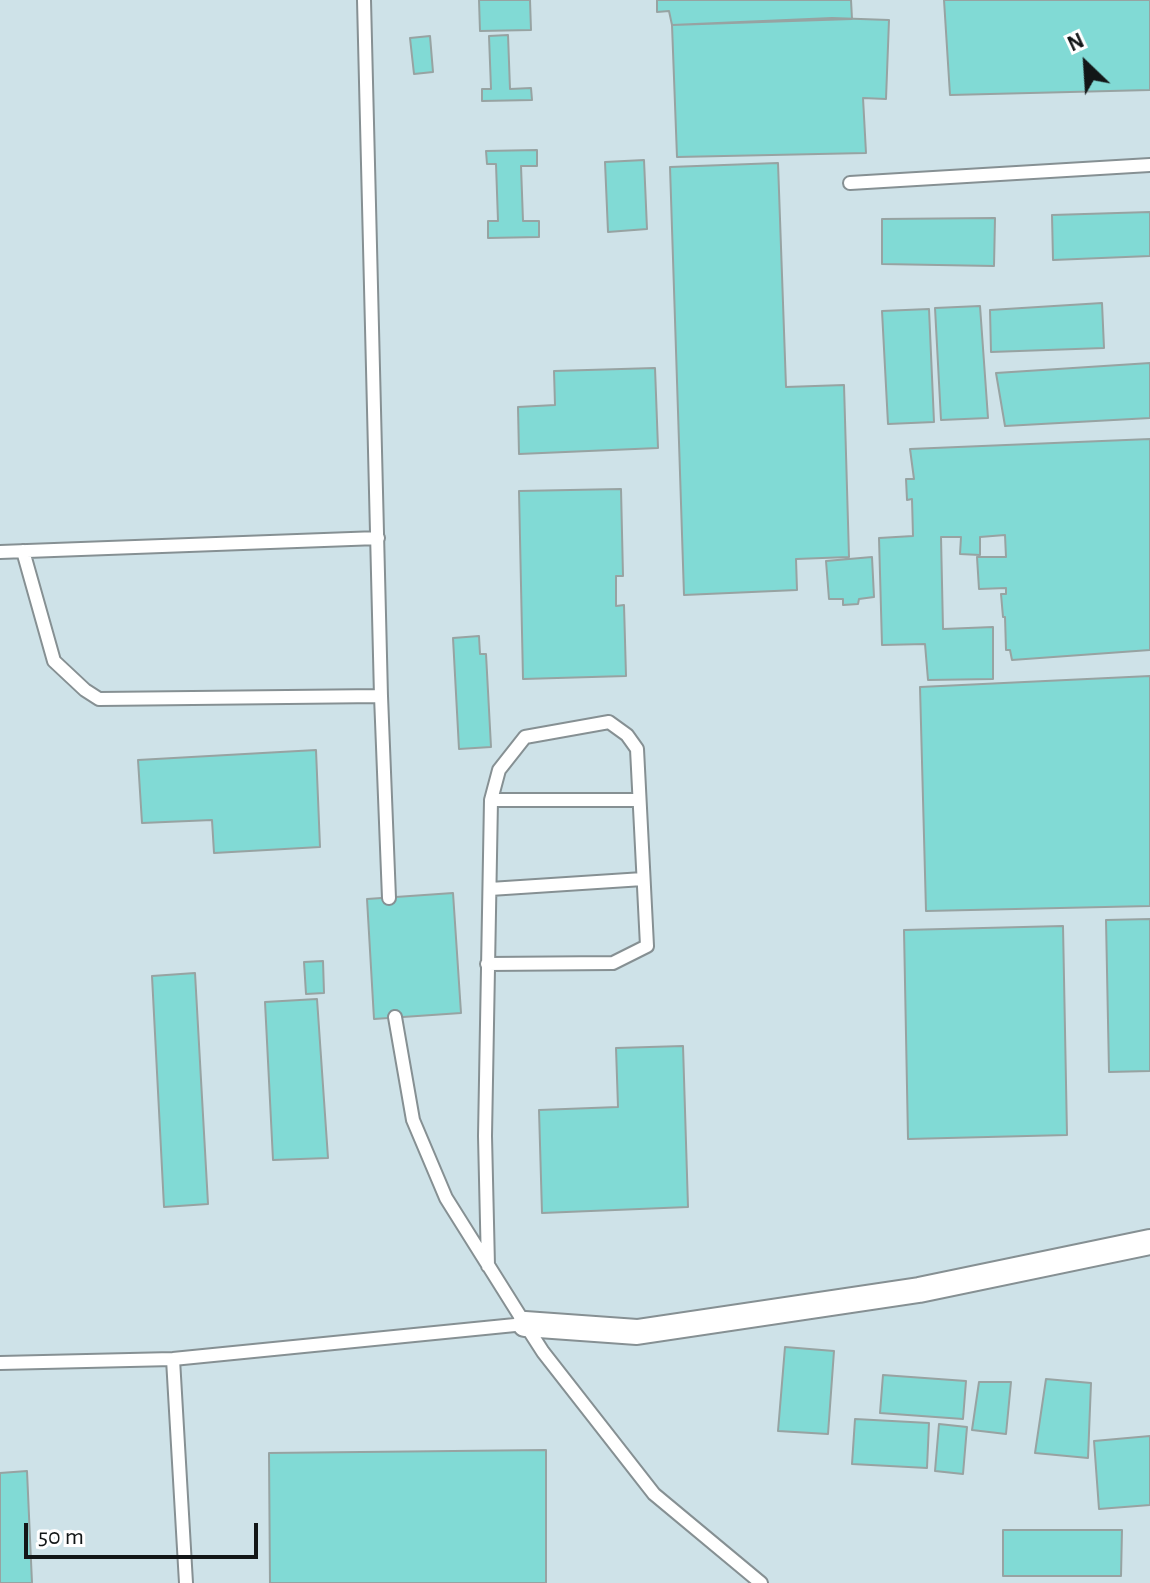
<!DOCTYPE html>
<style>
body{margin:0}
#map{position:relative;width:1150px;height:1583px;overflow:hidden;background:#e1ecef;font-family:"Alegreya Sans",sans-serif}
canvas{display:block}
.north{position:absolute;left:1046px;top:24px;width:80px;height:80px;-webkit-text-stroke:6px #fff;paint-order:stroke;rotate:335deg;font-size:22px;font-weight:700;line-height:32px;text-align:center;color:#121617}
.north::after{content:'';display:block;margin:auto;width:28px;height:36px;background:#121617;clip-path:polygon(50% 0,100% 100%,50% 72%,0 100%)}
.scale{position:absolute;left:24px;top:1523px;width:234px;height:36px;box-sizing:border-box;border:4px solid #121617;border-top:0;padding-left:10px;font-size:24px;line-height:28px;white-space:nowrap;color:#121617;-webkit-text-stroke:6px #fff;paint-order:stroke}
</style>
<div id="map">
<canvas width="1150" height="1583"></canvas>
<div class="north">N</div>
<div class="scale">50 m</div>
</div>
<script>
const g = document.querySelector('canvas').getContext('2d');
g.lineJoin = 'round';
function fillPath(path, color) { g.fillStyle = color; g.fill(path, 'evenodd'); }
function strokePath(path, color, width, dash) { g.strokeStyle = color; g.lineWidth = width; g.lineCap = dash ? 'butt' : 'round'; g.setLineDash(dash || []); g.stroke(path); }
const built = new Path2D(`
 M0,0H1150V1583H0Z`);
const building = new Path2D(`
 M479,0H530L531,30L480,31Z
 M657,0H851L852,19L672,25L669,11L657,12Z
 M944,0H1150V90L950,95Z
 M832,18L889,20L886,99L863,98L866,153L677,157L672,25Z
 M508,35L510,89L531,88L532,100L482,101V89H491L489,36Z
 M430,36L433,72L414,74L410,38Z
 M537,150V166H521L523,221H539V237L488,238V221H498L496,164H487L486,151Z
 M644,160L647,229L608,232L605,162Z
 M778,163L786,387L844,385L849,557L796,559L797,590L684,595L670,167Z
 M1150,212V256L1053,260L1052,215Z
 M995,218L994,266L882,264V219Z
 M1102,303L1104,348L991,352L990,310Z
 M980,306L988,418L941,420L935,308Z
 M929,309L934,422L888,424L882,311Z
 M1150,363V418L1005,426L996,373Z
 M655,368L658,448L519,454L518,407L555,405L554,371Z
 M1150,439V650L1012,660L1010,650H1006L1005,617H1003L1001,594H1006V588L979,589L977,557H1006L1005,535L980,537V555L960,554L961,537H941L943,629L993,627V679L928,680L925,644L882,645L879,538L913,536L912,499L907,500L906,479H914L910,449Z
 M621,489L623,576H616V606L624,605L626,676L523,679L519,491Z
 M872,557L874,597L859,599L858,604L843,605V599H829L826,561Z
 M479,636L480,654H486L491,747L459,749L453,638Z
 M1150,676V906L926,911L920,687Z
 M316,750L320,847L214,853L212,820L142,823L138,760Z
 M453,893L461,1013L374,1019L367,899Z
 M1150,919V1071L1109,1072L1106,920Z
 M1063,926L1067,1135L908,1139L904,930Z
 M323,961L324,993L306,994L304,962Z
 M195,973L208,1204L164,1207L152,976Z
 M317,999L328,1158L273,1160L265,1002Z
 M683,1046L688,1207L542,1213L539,1110L618,1107L616,1048Z
 M785,1347L834,1351L828,1434L778,1431Z
 M883,1375L966,1381L963,1419L880,1413Z
 M1046,1379L1091,1383L1088,1458L1035,1453Z
 M979,1382H1011L1006,1434L972,1430Z
 M855,1419L929,1423L927,1468L852,1464Z
 M939,1424L967,1427L963,1474L935,1471Z
 M1150,1436V1505L1099,1509L1094,1441Z
 M546,1450V1583H270L269,1453Z
 M27,1471L32,1583H0V1473Z
 M1003,1530H1122L1121,1576H1003Z`);
const lane = new Path2D(`
 M364,0L381,696L389,898
 M850,183L1150,165
 M23,551L54,661L85,690L99,699L381,696
 M0,552L378,538
 M491,800H639
 M490,889L643,879
 M487,964L613,963L647,946L637,749L627,735L609,722L525,737L499,770L491,800L485,1136L488,1266
 M395,1017L413,1120L446,1198L525,1324L543,1352L654,1494L761,1583
 M173,1359L186,1583
 M0,1363L173,1359L525,1324`);
const street = new Path2D(`
 M525,1324L637,1332L919,1290L1150,1242`);
fillPath(built, '#cee2e8');
fillPath(building, '#81dad5');
strokePath(building, '#97a3a2', 2);
strokePath(lane, '#869093', 16);
strokePath(street, '#869093', 28);
strokePath(lane, '#fff', 12);
strokePath(street, '#fff', 24);
</script>
